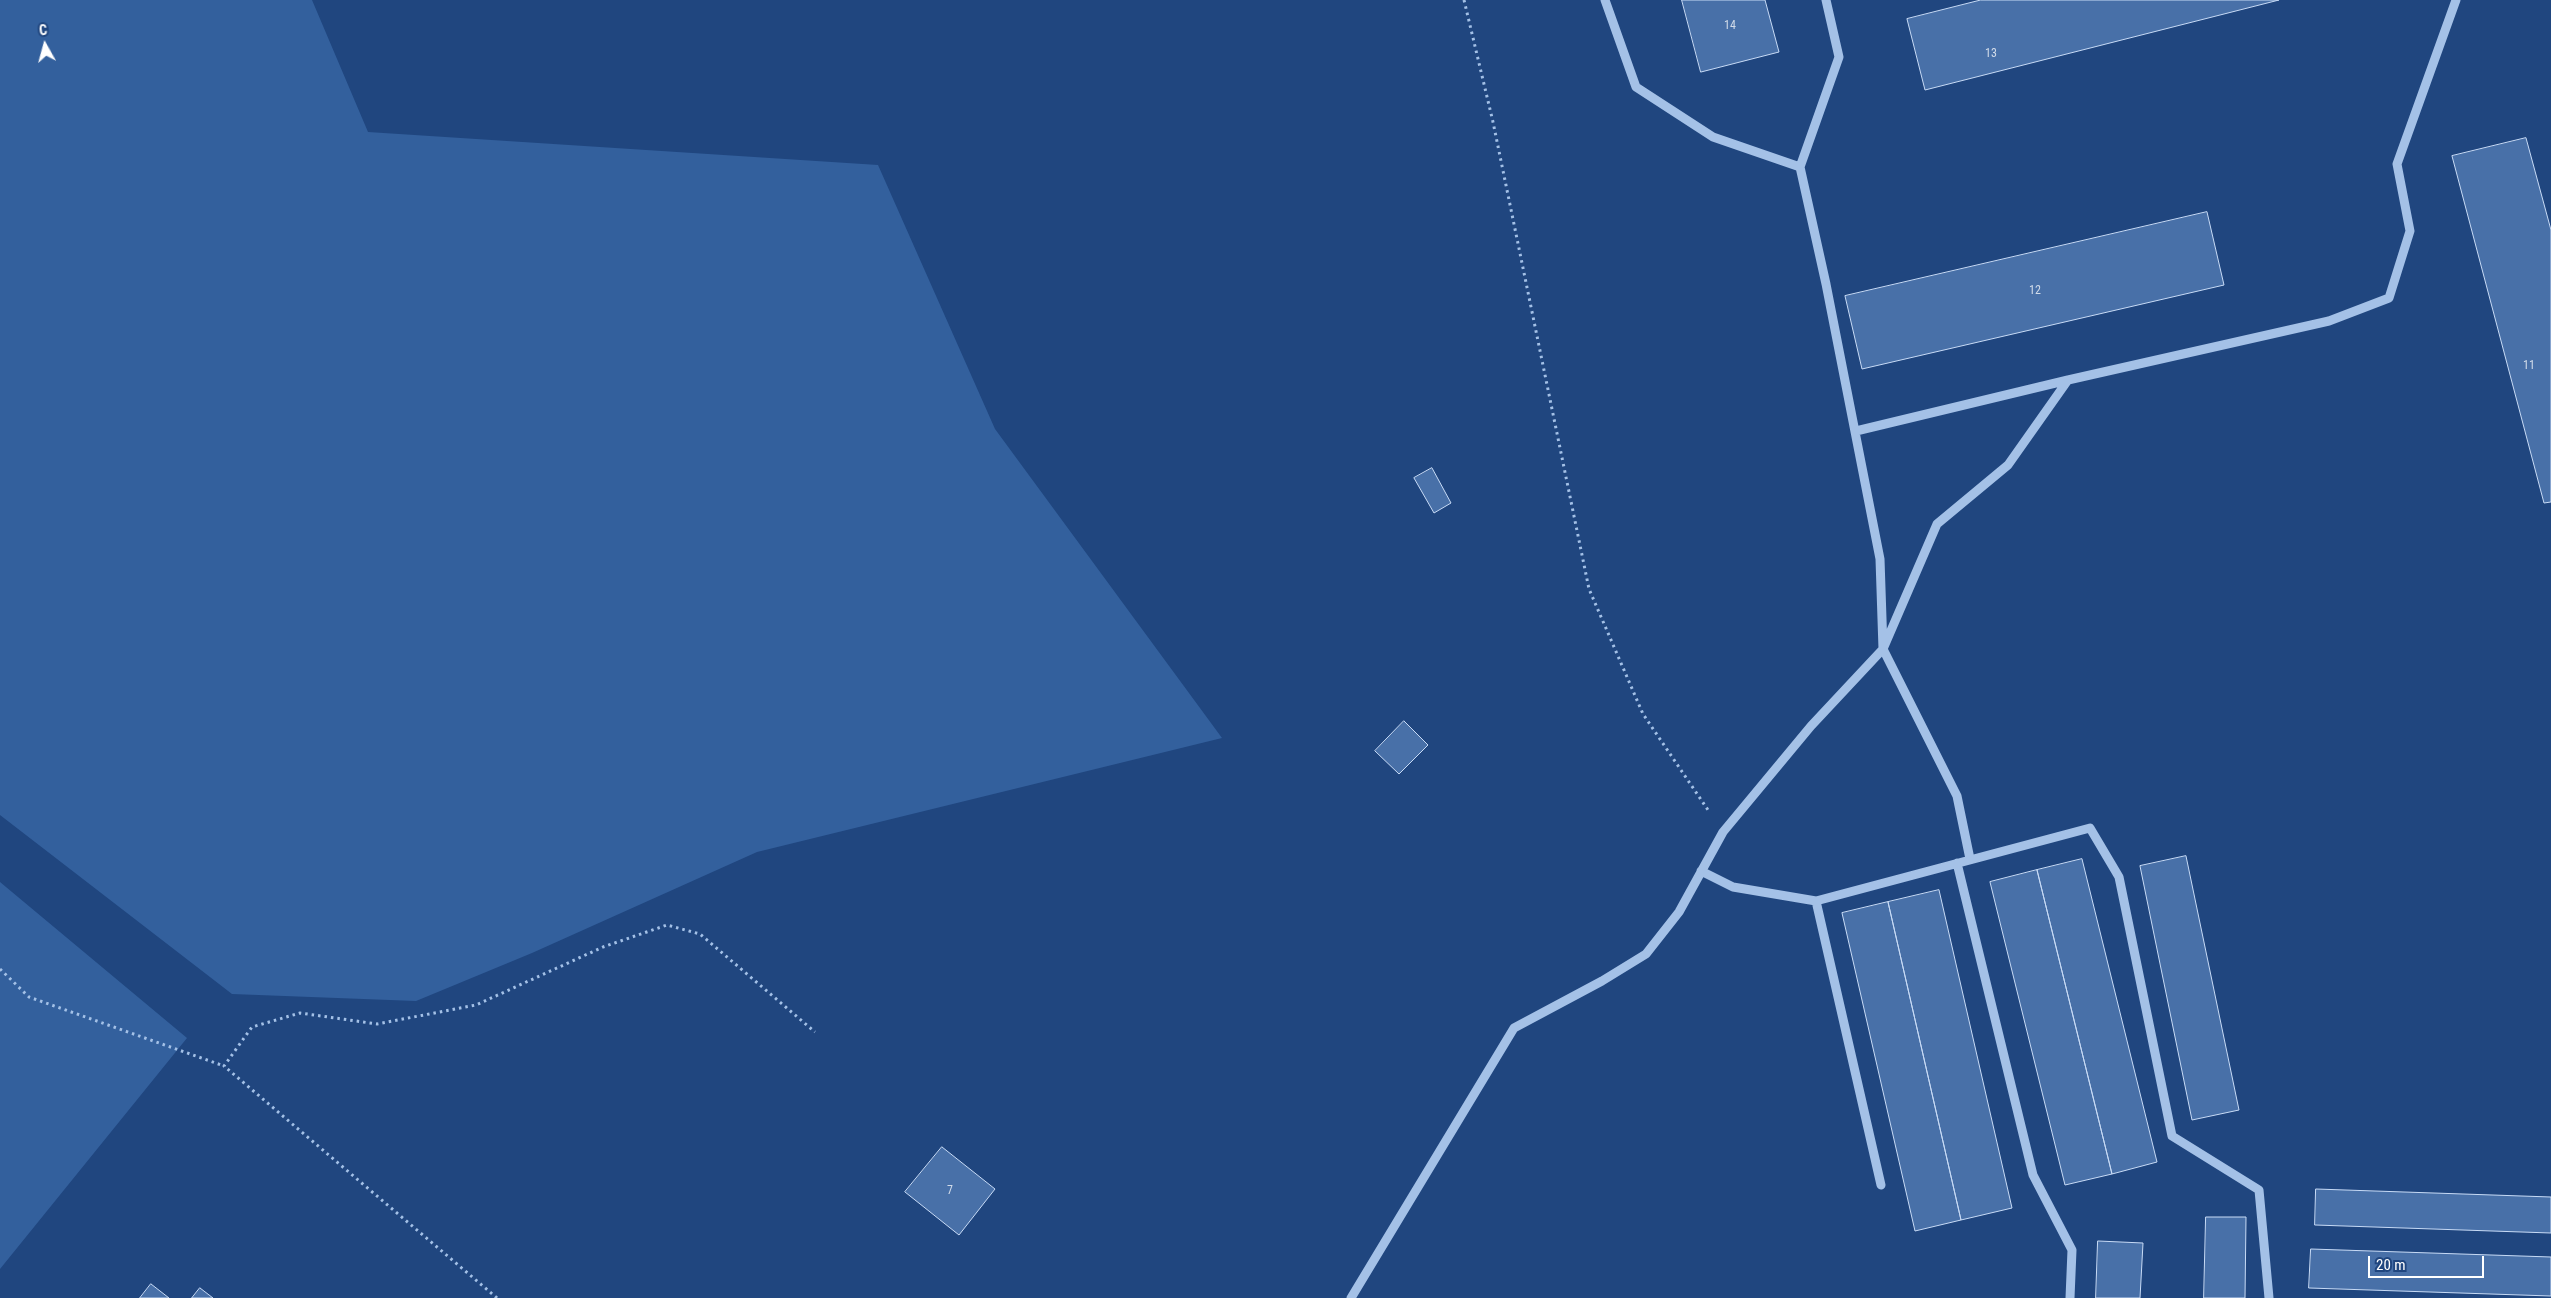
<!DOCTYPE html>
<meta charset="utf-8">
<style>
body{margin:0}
#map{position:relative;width:2551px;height:1298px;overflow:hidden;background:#20467f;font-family:"Roboto Condensed",sans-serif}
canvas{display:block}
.north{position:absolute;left:20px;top:20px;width:50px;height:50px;-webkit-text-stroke:4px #20467f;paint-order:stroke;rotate:353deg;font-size:14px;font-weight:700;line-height:20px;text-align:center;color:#fff}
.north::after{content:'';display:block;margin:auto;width:18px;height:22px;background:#fff;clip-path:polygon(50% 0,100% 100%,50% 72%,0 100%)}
.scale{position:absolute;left:2368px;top:1256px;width:116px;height:22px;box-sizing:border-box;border:2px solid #fff;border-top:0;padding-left:6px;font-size:15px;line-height:18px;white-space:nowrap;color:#fff;-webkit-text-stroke:4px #20467f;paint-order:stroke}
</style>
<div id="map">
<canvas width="2551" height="1298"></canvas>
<div class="north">С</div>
<div class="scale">20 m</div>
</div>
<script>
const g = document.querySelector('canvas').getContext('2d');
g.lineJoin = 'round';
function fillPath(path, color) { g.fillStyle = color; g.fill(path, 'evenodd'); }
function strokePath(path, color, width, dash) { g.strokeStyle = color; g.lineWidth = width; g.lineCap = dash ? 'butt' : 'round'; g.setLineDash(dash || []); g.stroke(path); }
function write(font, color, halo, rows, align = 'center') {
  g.font = font + ' "Roboto Condensed",sans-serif'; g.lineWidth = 4; g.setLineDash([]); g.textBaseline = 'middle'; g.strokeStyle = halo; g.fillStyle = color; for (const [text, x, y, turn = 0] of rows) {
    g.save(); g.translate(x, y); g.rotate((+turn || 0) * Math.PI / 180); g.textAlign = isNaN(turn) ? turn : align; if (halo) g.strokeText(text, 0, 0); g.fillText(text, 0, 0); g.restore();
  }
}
const green = new Path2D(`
 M0,0H312L368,132L878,165L995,429L1222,738L757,852L532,953L416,1001L232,994L0,815Z
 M0,882L187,1038L0,1269Z`);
const building = new Path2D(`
 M1682,0H1765L1779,52L1701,72Z
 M1981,0H2279L1925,90L1907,19Z
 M2526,138L2551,230V502L2544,503L2452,156Z
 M2207,212L2224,285L1862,369L1845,296Z
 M1432,468L1451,503L1434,513L1414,478Z
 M1404,721L1428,745L1399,774L1375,751Z
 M2186,856L2239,1110L2192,1120L2140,866Z
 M2082,859L2157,1162L2112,1174L2037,870Z
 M2037,870L2112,1174L2065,1185L1990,882Z
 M1939,890L2012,1208L1961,1220L1888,902Z
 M1888,902L1961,1220L1915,1231L1842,913Z
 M942,1147L995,1189L959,1235L905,1192Z
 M2316,1189L2551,1197V1233L2315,1225Z
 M2206,1217H2246L2245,1298H2204Z
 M2098,1241L2143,1243L2140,1298H2096Z
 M2311,1249L2551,1257V1296L2309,1288Z
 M151,1284L169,1298H140Z
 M200,1288L213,1298H192Z`);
const path = new Path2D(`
 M1464,0L1493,122L1589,589L1643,714L1708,810
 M0,969L29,997L224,1066
 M497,1298L224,1066L252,1027L300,1013L377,1024L476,1005L603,947L667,925L700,934L815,1032`);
const minor = new Path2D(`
 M1605,0L1636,87L1713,137L1800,167
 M1826,0L1839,57L1800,167L1826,284L1880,559L1883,649L1957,796L1970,859
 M1856,431L2068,380
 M1957,863L2033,1175L2072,1250L2070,1298
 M1701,871L1733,887L1816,901L1881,1185
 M1816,901L2090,828L2119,877L2172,1136L2259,1190L2269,1298
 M1351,1298L1514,1028L1602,981L1646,954L1679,912L1723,832L1811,726L1883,649L1937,524L2008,465L2068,380L2329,321L2389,298L2410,231L2397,164L2456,0`);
const numberNames = [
 ["14",1730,26],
 ["13",1991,54],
 ["12",2035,291],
 ["11",2529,366],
 ["7",950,1191]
];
fillPath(green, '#33609d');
fillPath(building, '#4870a8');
strokePath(building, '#c8dbf6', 1);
strokePath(path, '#a4c1e7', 3, [2.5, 4]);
strokePath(minor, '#a4c1e7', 9);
write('12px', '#d1dbe9', null, numberNames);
</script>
